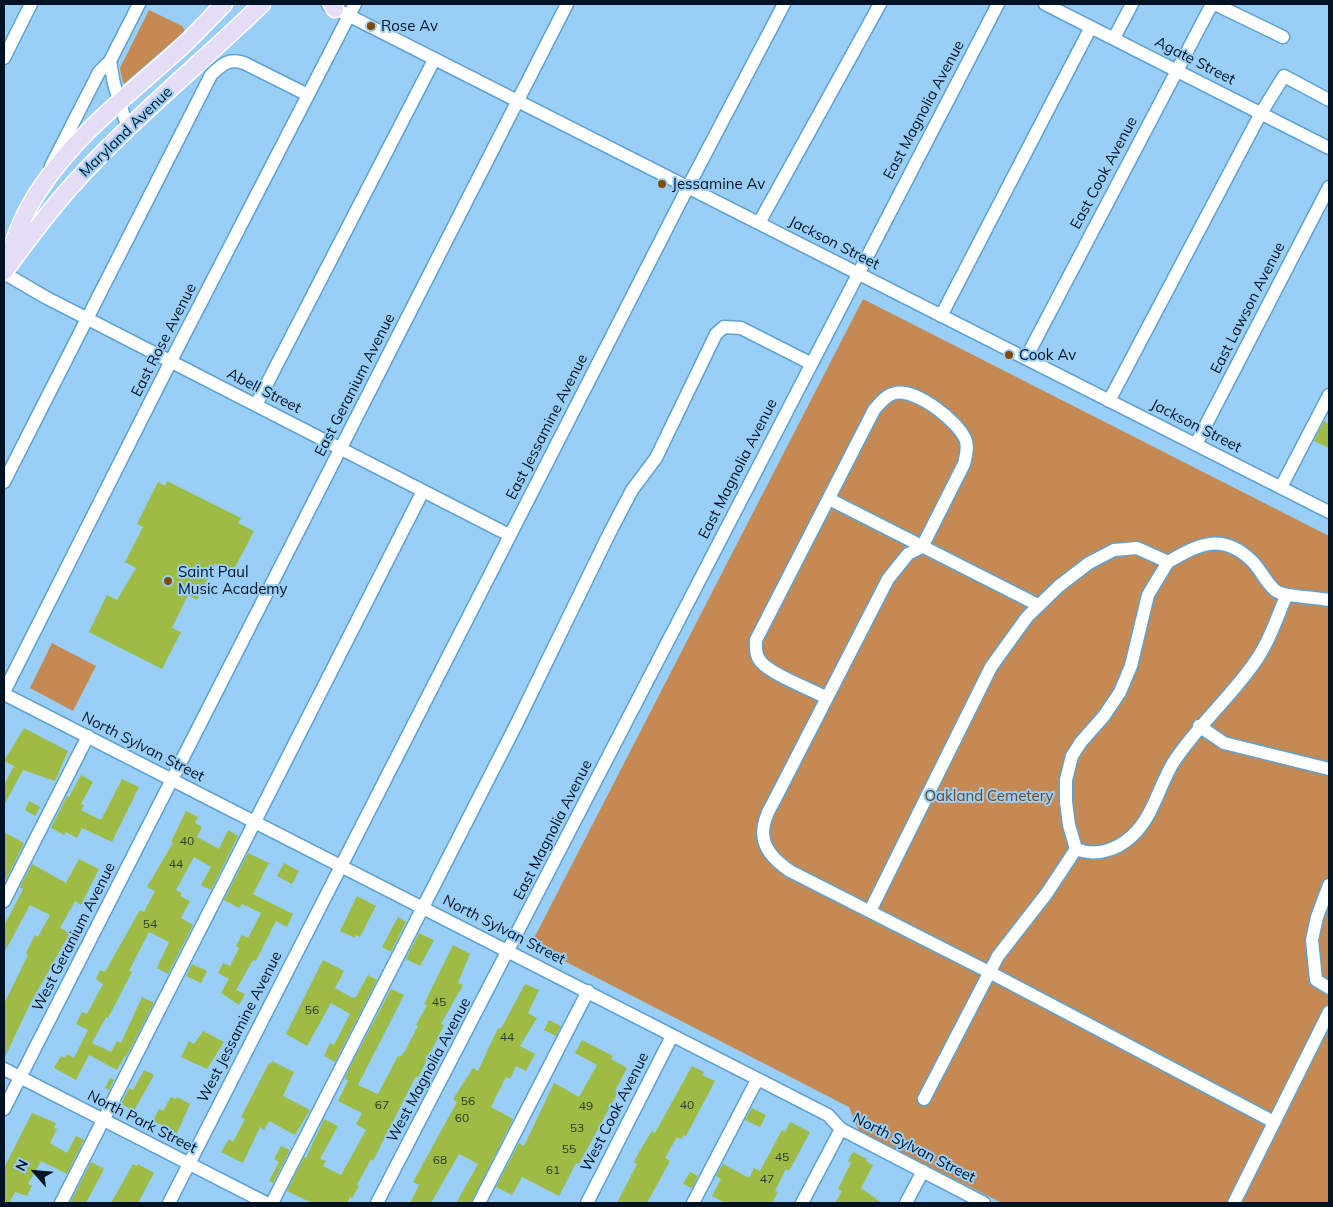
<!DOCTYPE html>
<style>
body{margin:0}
#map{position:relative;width:1333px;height:1207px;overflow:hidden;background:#99cef6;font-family:Mulish,sans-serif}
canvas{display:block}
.frame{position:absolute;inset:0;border:5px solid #001223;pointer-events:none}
.north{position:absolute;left:10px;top:1147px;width:50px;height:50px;-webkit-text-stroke:4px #99cef6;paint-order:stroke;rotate:297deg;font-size:14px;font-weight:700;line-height:20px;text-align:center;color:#001223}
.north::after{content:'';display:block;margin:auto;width:18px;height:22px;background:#001223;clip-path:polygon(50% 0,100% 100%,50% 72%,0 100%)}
</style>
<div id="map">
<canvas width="1333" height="1207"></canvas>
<div class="frame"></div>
<div class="north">N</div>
</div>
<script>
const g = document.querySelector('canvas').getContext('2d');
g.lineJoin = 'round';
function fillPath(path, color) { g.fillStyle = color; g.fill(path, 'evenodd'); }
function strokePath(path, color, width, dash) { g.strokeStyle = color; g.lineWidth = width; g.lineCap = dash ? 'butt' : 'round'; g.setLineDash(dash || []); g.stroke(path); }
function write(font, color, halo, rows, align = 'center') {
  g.font = font + ' Mulish,sans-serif'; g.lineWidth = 4; g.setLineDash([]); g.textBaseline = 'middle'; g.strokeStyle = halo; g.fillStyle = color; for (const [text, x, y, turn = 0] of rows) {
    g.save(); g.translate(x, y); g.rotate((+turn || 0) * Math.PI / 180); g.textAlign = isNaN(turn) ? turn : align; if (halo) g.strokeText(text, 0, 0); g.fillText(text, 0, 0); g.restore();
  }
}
const green = new Path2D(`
 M149,10L182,26L185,31L125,83H123L120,68Z
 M863,299L1329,536V1203H1002L859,1131L849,1107L531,944Z
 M52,643L96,666L73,711L30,688Z`);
const building = new Path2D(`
 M1324,421L1329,424V448L1314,441Z
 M167,481L241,518L238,523L254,531L232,573L215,564L197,600L188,595L172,628L181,632L162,669L89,632L107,595L117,600L136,568L125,562L143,527L137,524L158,482L165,486Z
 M24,728L68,751L55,781L23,770L4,805V785L14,766L4,761Z
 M81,775L93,782L81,804L84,805L81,810L101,820L122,779L139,787L112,842L82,828L77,838L66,832L64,835L51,828L67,796L69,797Z
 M29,801L40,807L35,816L25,810Z
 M186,811L198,817L195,823L202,827L197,837L219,849L228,830L238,836L211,890L201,885L211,867L194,857L176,890L182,893L180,896L190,901L181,918L193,925L168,974L157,968L169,942L149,932L129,971L132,972L108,1018L106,1017L92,1043L111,1052L117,1041L121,1043L142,997L154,1003L126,1057L125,1056L117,1070L89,1055L76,1080L54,1068L61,1056L65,1058L67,1054L74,1058L88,1030L76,1024L82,1012L87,1014L103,984L96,979L100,970L105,972L140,910L144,912L155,891L147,887L173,843L171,842Z
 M4,832L24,843L6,880L4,879Z
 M248,853L269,863L253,894L293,914L287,927L276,921L256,961L253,960L236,990L245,994L239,1005L221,993L229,979L218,973L223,963L230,966L239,948L236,946L242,935L248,938L261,913L242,904L239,908L224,900Z
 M79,859L99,869L81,905L75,901L60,928L70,933L29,1006L4,1059V1004L28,955L26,953L35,935L38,937L50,915L30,905L4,953V926L23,889L20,887L32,864L66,883Z
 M284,863L299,871L292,884L277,876Z
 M357,896L376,906L360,937L356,935L355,938L340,931Z
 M398,917L406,922L391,952L382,947Z
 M419,933L434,940L420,966L406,959Z
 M453,945L470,954L458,983L463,985L441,1024L444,1025L418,1078L416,1076L373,1161L371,1159L357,1185L359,1186L352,1198L350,1197L347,1203H312L287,1191L304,1157L306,1158L324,1119L338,1126L320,1159L326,1161L323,1166L341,1175L366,1130L356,1124L362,1113L338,1101L348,1081L345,1079L349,1069L391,989L404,995L358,1085L378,1094L398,1056L400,1057L405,1051L418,1026L416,1025L427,1005L424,1004Z
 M323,960L344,971L335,988L353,998L356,997L368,975L377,980L335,1062L324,1056L330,1043L334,1045L350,1014L331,1003L307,1046L286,1034Z
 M192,964L207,971L201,983L186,976Z
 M525,984L539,990L528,1013L537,1018L520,1046L535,1054L526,1071L516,1066L510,1079L506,1077L491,1107L513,1119L471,1203H456L478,1164L459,1154L431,1203H410L419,1185L413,1182L457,1102L453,1099L473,1068L478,1071L498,1028L500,1029L503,1025Z
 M549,1020L561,1026L556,1036L544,1030Z
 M203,1031L224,1042L207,1069L181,1057L189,1041L194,1044Z
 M582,1040L613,1056L611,1059L627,1068L615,1091L618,1092L579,1164L576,1163L559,1196L522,1177L512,1195L496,1187L519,1143L524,1146L554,1083L579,1097L597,1065L575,1053Z
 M272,1061L294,1072L283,1096L310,1110L295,1135L269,1121L264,1130L260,1127L243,1163L221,1152L229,1139L233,1142L245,1119L241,1117L269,1063L271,1064Z
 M692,1066L704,1072L702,1075L715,1081L686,1136L684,1135L681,1139L677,1137L665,1158L670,1161L647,1203H617L637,1164L634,1162L639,1152L652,1131L655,1133Z
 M144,1070L154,1075L134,1111L121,1104L129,1088L133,1090Z
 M110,1078L114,1080L109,1090L105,1088Z
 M171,1097L176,1099L177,1097L190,1104L177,1133L153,1121L159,1109L163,1111Z
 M752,1108L766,1115L760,1127L745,1120Z
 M32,1113L56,1123L54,1128L57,1129L50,1143L67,1153L76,1136L84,1140L67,1174L41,1161L28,1184L32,1186L27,1196L15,1192L9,1203H4V1168Z
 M790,1122L810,1132L789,1171L786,1169L775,1191L778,1192L772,1203H726L712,1196L721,1179L716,1176L723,1164L749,1178L754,1168L760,1171L782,1130L785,1132Z
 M281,1146L290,1150L273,1183L269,1181L279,1162L274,1159Z
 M853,1152L867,1159L866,1161L873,1165L861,1188L882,1203H835L842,1191L838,1189L851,1163L848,1161Z
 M91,1162L104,1169L86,1203H70Z
 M133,1164L137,1166L138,1164L154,1173L138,1203H111Z
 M690,1172L698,1176L692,1188L683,1184Z`);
const minor = new Path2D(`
 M1045,4L1329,148
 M1215,4L1283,37
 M328,5L1329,512
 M1114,38L1132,4
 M4,58L31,4
 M110,61L114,84L128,129
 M51,166L99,72L110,61L139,4
 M759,223L880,4
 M4,273L45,297L509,535
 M941,316L1091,27
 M1026,358L1212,4
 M1109,401L1261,113L1284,76L1329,100
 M256,405L434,60
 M1196,444L1329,187
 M4,482L211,75C222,64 229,58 244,63L308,95
 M1281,487L1329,395
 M829,499L1038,605
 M1168,562L1148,595L1131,666L1120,692L1104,716L1081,742L1072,756L1066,780V802L1069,825L1076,849C1096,857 1117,850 1132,836C1153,817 1159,786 1173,763C1197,726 1230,698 1255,662C1269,642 1277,618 1286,596
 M4,692L177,349L355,4
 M4,694L828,1115L841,1129L984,1203
 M827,698C809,688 774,676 761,662C755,655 756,648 756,640L874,410C880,403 886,395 895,393C915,388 959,421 966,441C968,448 966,456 964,464L922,547L908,554L888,579L773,803C755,833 762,852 790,871L991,973L1274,1122
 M1199,726L1224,743L1329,769
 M1329,885L1317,917L1312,940L1316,980L1329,988
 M4,901L88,736
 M870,911L991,667L1027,617L1059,586L1089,563L1114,550L1137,548L1168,562C1199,544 1222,532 1252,561C1261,570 1266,583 1276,591C1284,597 1316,597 1329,600
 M4,1069L266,1203
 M924,1099L998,956L1047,893L1076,849
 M4,1109L567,4
 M61,1203L423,491
 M169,1203L688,187L784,4
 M272,1203L516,725L609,534L632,490L656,458L716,334L724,327L741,328L810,363
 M377,1203L998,4
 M479,1203L588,991
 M587,1203L672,1036
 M693,1203L757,1080
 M802,1203L841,1129
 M906,1203L923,1171
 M1234,1203L1329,1012`);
const major = new Path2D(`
 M332,4L335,9
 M8,258C16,235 24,213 38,192C74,136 127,96 176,52C193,37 208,20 224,4
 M4,272C27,241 50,209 77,180C135,117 201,63 262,4`);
const markers = [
 [371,26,5,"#844a00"],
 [662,184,5,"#844a00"],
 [1009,355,5,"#844a00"],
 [168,581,5,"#844a00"]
];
const numberNames = [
 ["40",187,841],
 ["44",176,864],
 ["54",150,924],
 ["45",439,1002],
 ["56",312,1010],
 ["44",507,1037],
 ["56",468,1101],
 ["67",382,1105],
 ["40",687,1105],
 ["49",586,1106],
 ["60",462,1118],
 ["53",577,1128],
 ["55",569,1149],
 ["45",782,1157],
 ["68",440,1160],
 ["61",553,1170],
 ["47",767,1179]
];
const poiNames = [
 ["Rose Av",381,26],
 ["Jessamine Av",672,184],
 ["Cook Av",1019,355],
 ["Saint Paul",178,572],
 ["Music Academy",178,589]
];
const streetNames = [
 ["Agate Street",1195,61,27],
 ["East Magnolia Avenue",924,110,-62],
 ["Maryland Avenue",126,132,-44],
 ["East Cook Avenue",1104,173,-62],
 ["Jackson Street",834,243,27],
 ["East Lawson Avenue",1248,308,-63],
 ["East Rose Avenue",164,340,-63],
 ["East Geranium Avenue",355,385,-63],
 ["Abell Street",264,391,27],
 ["Jackson Street",1196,426,27],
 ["East Jessamine Avenue",547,427,-63],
 ["East Magnolia Avenue",738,469,-63],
 ["North Sylvan Street",143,747,27],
 ["East Magnolia Avenue",553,830,-63],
 ["North Sylvan Street",504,930,27],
 ["West Geranium Avenue",74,937,-63],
 ["West Jessamine Avenue",240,1027,-63],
 ["West Magnolia Avenue",429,1070,-62],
 ["West Cook Avenue",615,1112,-63],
 ["North Park Street",142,1122,27],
 ["North Sylvan Street",914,1148,27]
];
const parkNames = [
 ["Oakland Cemetery",989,796]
];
fillPath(green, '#c58953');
fillPath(building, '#9ebb46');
strokePath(minor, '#5fa2d2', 15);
strokePath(major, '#fff', 19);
strokePath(minor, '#fff', 12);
strokePath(major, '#e5dcf6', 16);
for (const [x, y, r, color] of markers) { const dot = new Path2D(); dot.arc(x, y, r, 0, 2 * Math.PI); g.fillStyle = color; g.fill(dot); strokePath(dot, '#99cef6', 2); }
write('12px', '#283c2c', null, numberNames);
write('15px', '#001223', '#99cef6', poiNames, 'left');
write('15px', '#001223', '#99cef6', streetNames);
write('15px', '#6d4826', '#99cef6', parkNames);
</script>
